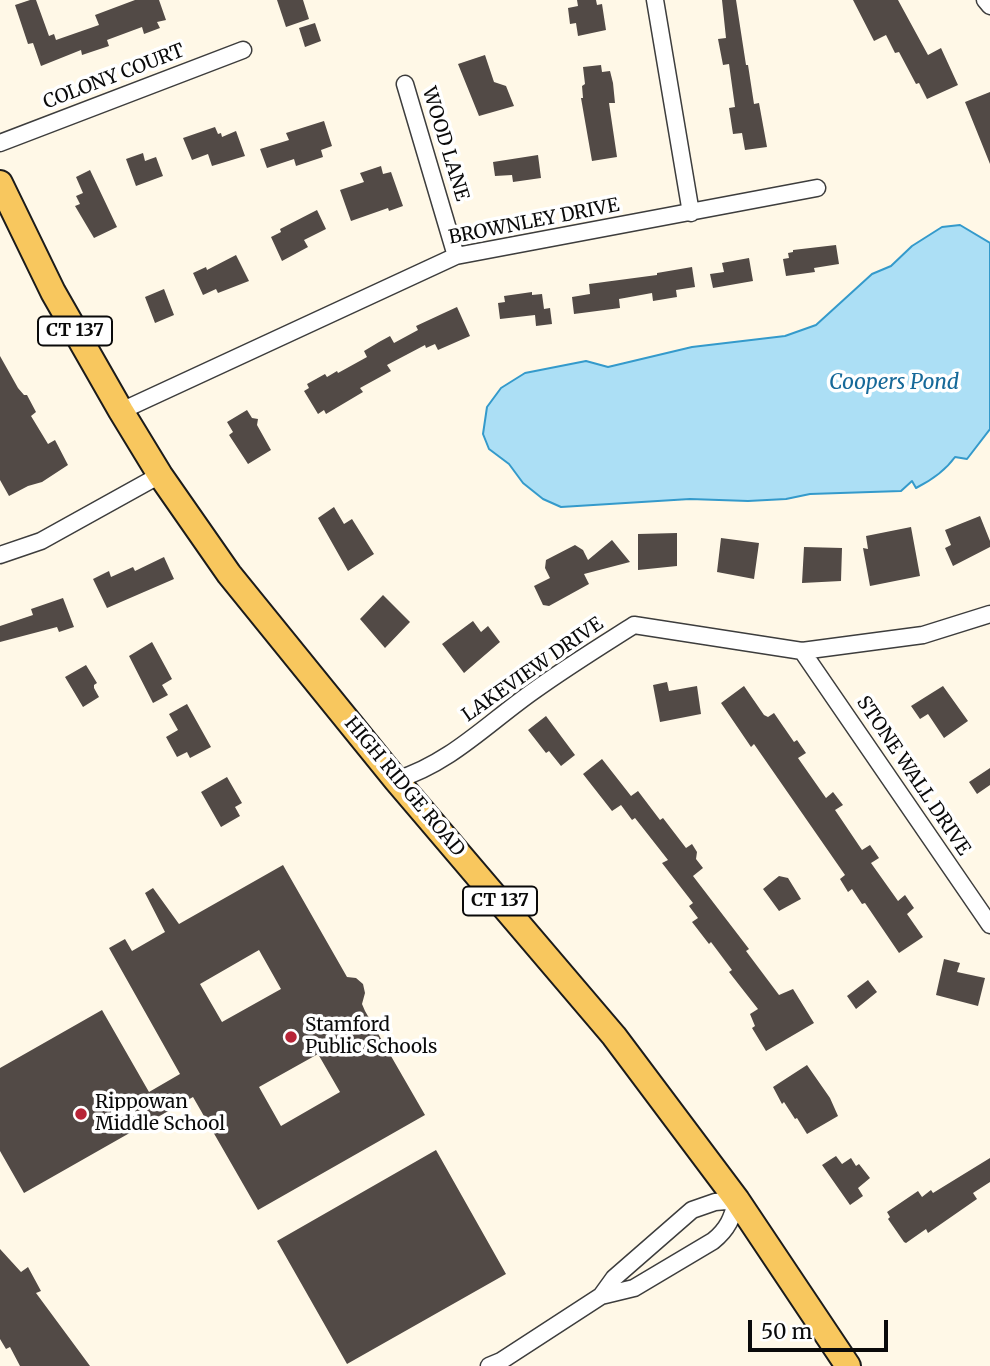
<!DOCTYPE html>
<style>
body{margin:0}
#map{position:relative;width:990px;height:1366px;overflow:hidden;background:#fff8e7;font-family:Merriweather,serif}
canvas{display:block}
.scale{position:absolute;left:748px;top:1320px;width:140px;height:32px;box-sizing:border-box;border:4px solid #0a0a0a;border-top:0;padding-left:9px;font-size:21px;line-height:24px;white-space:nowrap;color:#0a0a0a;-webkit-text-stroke:5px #fff;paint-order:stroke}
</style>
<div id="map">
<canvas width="990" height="1366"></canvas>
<div class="scale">50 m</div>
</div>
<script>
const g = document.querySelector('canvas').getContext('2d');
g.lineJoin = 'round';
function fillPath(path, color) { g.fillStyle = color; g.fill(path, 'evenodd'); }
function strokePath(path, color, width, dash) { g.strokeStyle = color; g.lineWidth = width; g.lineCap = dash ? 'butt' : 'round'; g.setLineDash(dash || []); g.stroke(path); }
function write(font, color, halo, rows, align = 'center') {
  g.font = font + ' Merriweather,serif'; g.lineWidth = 7; g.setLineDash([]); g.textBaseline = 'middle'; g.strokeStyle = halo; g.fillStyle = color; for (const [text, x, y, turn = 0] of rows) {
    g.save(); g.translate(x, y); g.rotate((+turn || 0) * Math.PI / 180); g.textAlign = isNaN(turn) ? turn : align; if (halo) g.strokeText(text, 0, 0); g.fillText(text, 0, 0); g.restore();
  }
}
const water = new Path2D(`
 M960,225L990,243V429L967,459L955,457C945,471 932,480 916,488L912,481L901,491L810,494L786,499L748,501L690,499L561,507L543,499L523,483L509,464L489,449L483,434L487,407L501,388L525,373L586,361L608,367L692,347L785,336L816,325L872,274L891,266L912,246L942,227Z`);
const building = new Path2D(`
 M30,0H36L49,36L54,34L56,40L99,25L95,15L135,0H159L166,20L157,22L160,28L144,34L142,27L107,40L109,46L82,55L81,50L41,66L33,43L28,44L15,5Z
 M277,0H303L309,19L286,27Z
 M577,0H596L597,5L602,4L606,30L578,36L576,23L570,24L568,8L578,6Z
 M722,0H736L746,65H748L754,104L759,103L767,147L745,150L742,133L733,134L729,108L735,107L729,64L723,65L718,39L726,38Z
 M853,0H898L928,55L941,48L958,85L927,99L919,83L916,84L899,52L895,53L886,35L874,41Z
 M315,23L321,41L305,47L299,28Z
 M485,55L494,82L506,86L514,106L479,116L458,64Z
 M601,65L602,72L610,71L613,83L615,103H609L617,157L592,161L581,98H583L582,86L585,84L583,67Z
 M990,92V164L965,102Z
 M324,121L332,146L321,150L323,157L296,166L294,159L267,168L260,149L289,140L286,133Z
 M215,127L218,134L221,133L222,137L236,131L245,156L212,166L208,154L192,160L183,138Z
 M143,153L145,161L156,157L163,176L136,186L126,159Z
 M538,155L541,178L513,182L512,175L495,176L493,162Z
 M381,166L383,174L391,172L403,206L389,211L388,208L351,221L340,190L364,182L360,173Z
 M90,170L117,227L94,238L75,206L80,204L76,196L83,193L76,177Z
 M317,210L326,229L304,240L308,247L282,261L271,237L281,232L280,229Z
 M836,245L839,264L814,268L815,272L786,276L783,259L789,258L788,253L793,252V250Z
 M236,255L249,281L218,293L216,289L203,295L193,273L206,267L207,270Z
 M749,258L753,281L713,288L710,274L724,272L722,263Z
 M692,267L695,287L676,290L677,297L653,301L652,293L619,299L620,308L574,314L572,297L590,294L589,284L657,275V273Z
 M164,289L174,315L155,323L145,297Z
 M532,292V295L542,294L544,309L550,308L552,324L536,326L535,315L500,319L498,303L505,302L504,296Z
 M457,307L470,336L438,350L435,344L426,348L425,345L387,365L391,371L360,388L363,392L326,414L324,410L318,414L304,391L309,388L307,384L325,374L327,377L337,371L338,373L367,357L364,351L379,342L390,336L394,343L418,330L416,326Z
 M0,356L18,388L24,395H27L36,412L31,416L48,444L55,440L68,465L42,482L28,486L9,496L0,480Z
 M247,410L252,418L258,419L257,425L271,450L248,464L229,435L233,432L227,422Z
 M334,507L344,524L352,519L374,554L348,571L318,518Z
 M980,516L990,541V547L953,566L945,548L951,545L945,530Z
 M911,527L920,576L870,586L863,548L868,549L866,536Z
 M677,533V566L638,570V534Z
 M721,538L759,543L754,579L717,572Z
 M612,540L630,562L584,574L589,584L549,606L543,605L534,586L550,578L545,568L546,560L575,545L583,550L588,560Z
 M804,547L842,548L841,581L802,583Z
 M164,557L174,579L107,608L93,579L109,571L111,577L133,567L135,571Z
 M383,595L410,622L385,648L360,619Z
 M63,598L74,627L59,632L57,627L0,642V626L33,615L31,609Z
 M473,621L481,632L488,626L500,642L464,673L442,644Z
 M152,642L172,679L162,685L168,695L153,703L129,656Z
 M86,665L97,683L94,685V688L99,697L83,707L65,677Z
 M667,682L669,691L697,686L701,714L660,722L653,685Z
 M744,686L764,715L768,717L774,713L794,742L797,740L806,753L798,758L826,798L833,792L843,805L835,810L862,850L870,845L879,858L871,863L898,901L905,895L914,908L907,914L923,937L899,953L865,903L862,904L852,889L848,892L840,879L845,875L754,744L751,747L721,703Z
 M943,686L968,721L944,738L928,714L920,719L911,706Z
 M187,704L211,747L190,758L187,752L177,757L166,737L178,730L169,714Z
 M546,716L575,755L561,766L549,751L546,753L528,730Z
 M602,759L631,796L638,791L660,820L663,818L686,848L692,844L697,852L696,859L703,868L693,876L749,949L746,951L779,995L793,989L814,1023L766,1051L752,1028L755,1026L750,1014L758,1009L729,972L732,970L711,942L709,944L692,922L698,918L689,906L693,903L662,863L668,860L635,818L632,820L621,805L612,811L583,774Z
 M990,768V785L977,794L969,782Z
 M227,777L242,803L235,807L240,816L221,827L201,792Z
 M283,865L347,977L356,978L363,984L365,993L362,1004L365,1011L425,1115L258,1210L193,1097L24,1193L0,1151V1068L102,1010L149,1092L180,1074L109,948L125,939L132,951L165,932L145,893L153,888L179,924ZM259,950L281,989L222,1022L200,984ZM318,1054L340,1092L281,1126L259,1087Z
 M779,876L788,878L801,899L779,911L763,889Z
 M944,959L960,963L957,972L985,978L978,1006L936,995Z
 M868,980L877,992L856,1009L847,996Z
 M807,1065L830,1098L838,1116L807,1134L797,1118L795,1119L784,1102L782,1104L773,1087Z
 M436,1150L506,1274L347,1364L277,1241Z
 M836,1156L842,1164L851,1158L856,1166L859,1164L870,1178L858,1188L863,1196L850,1205L822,1165Z
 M990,1158V1182L973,1193L977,1199L928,1233L926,1229L906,1243L904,1242L888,1219L890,1217L887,1212L918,1191L922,1197L931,1190L933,1193Z
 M0,1249L21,1272L28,1267L41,1291L36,1293L90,1366H20L10,1347L6,1349L0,1339Z`);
const minor = new Path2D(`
 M655,0L691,213
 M985,0L990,6
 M405,84L456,256
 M0,143L243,50
 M121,411L456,256L817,188
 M0,555L41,541L160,475
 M802,651L990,925
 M396,780C451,763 489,722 535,690C567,667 601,646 634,625L802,651L923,635L990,614
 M489,1366L501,1361L601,1296L634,1288L713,1241C728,1229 732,1218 737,1200L715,1202L692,1210L614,1278L601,1296`);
const primary = new Path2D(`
 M0,183L53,292L121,411L160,475L229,574L396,780L614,1036L737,1200L848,1366`);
const markers = [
 [291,1037,7,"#b72436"],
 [81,1114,7,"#b72436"]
];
const shields = [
 [75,331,74],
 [500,901,74]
];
const shieldNames = [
 ["CT 137",75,331],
 ["CT 137",500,901]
];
const streetNames = [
 ["COLONY COURT",114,77,-21],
 ["WOOD LANE",445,144,73],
 ["BROWNLEY DRIVE",534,222,-11],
 ["LAKEVIEW DRIVE",533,670,-35],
 ["STONE WALL DRIVE",913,776,56],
 ["HIGH RIDGE ROAD",404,787,50]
];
const poiNames = [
 ["Stamford",305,1026],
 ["Public Schools",305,1048],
 ["Rippowan",95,1103],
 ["Middle School",95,1125]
];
const waterNames = [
 ["Coopers Pond",894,383]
];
fillPath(water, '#acdff5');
strokePath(water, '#349acb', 2);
fillPath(building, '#524a46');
strokePath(minor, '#3d3d3d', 19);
strokePath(primary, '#1b1b1b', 28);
strokePath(minor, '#fff', 16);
strokePath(primary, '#f8c75e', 24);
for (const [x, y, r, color] of markers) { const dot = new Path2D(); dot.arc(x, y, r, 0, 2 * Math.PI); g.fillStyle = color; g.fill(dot); strokePath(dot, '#fff', 2.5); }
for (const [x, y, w] of shields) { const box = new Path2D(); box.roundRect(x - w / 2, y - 14.5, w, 29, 5); g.fillStyle = '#fff'; g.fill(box); strokePath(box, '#0a0a0a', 2); }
write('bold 18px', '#0a0a0a', null, shieldNames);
write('19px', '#0a0a0a', '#fff', streetNames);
write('19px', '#0a0a0a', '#fff', poiNames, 'left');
write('italic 21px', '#166999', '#fff', waterNames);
</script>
